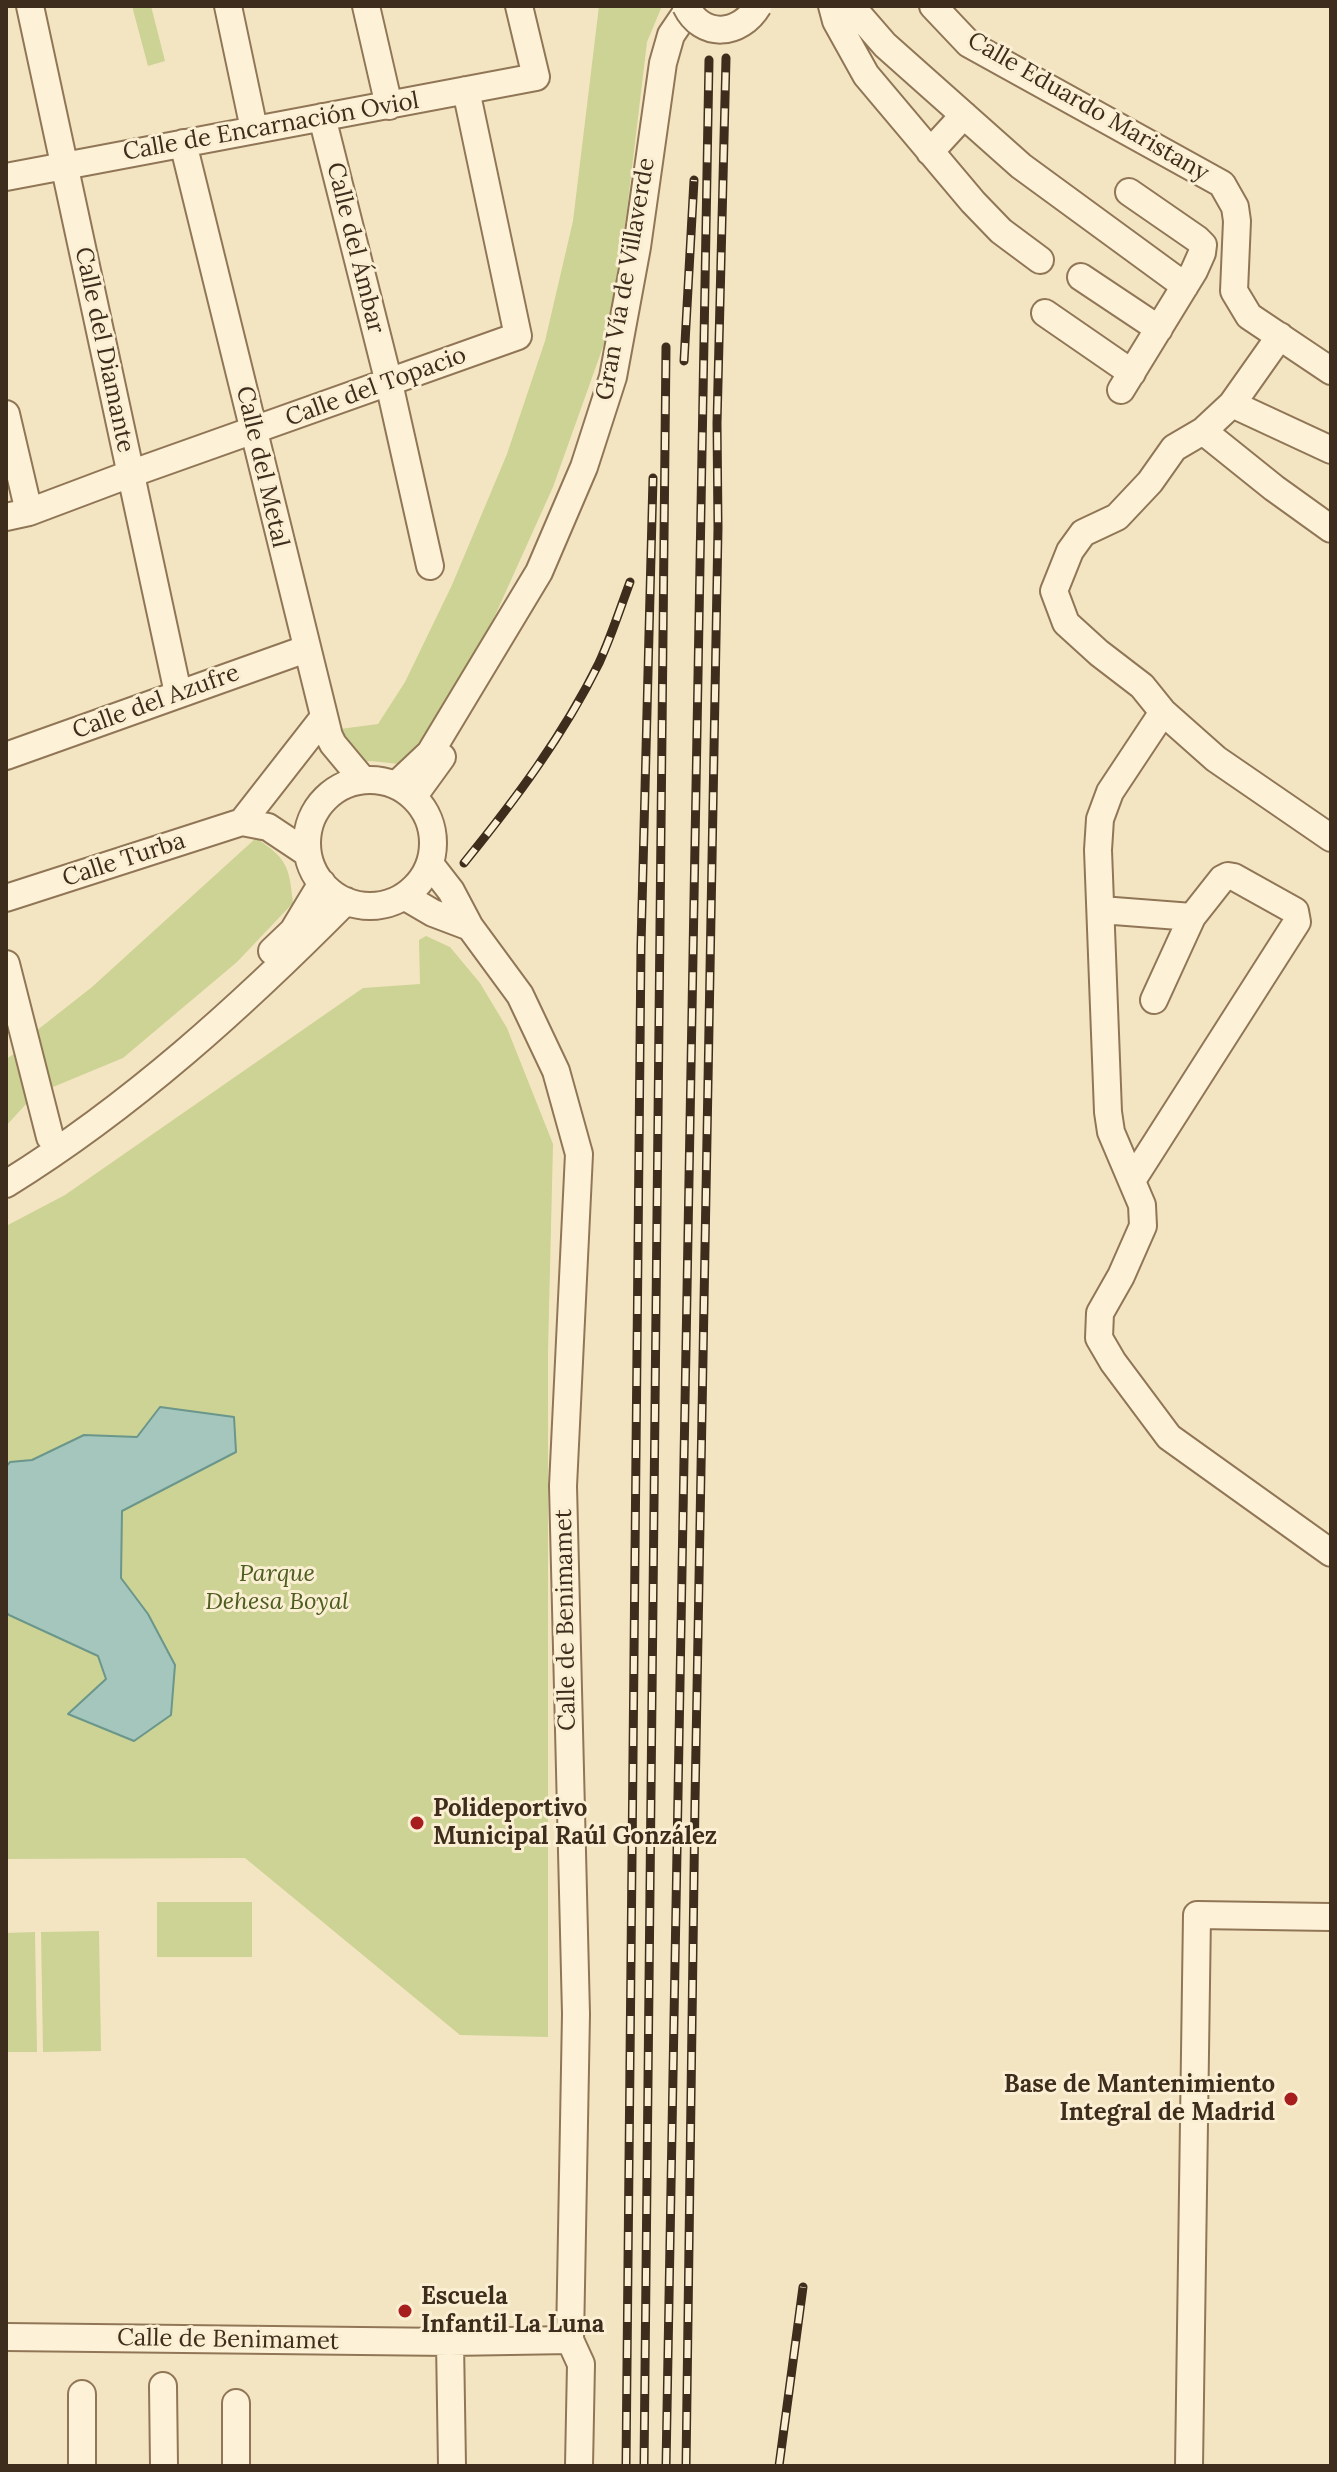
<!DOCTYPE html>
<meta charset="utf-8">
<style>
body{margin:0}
#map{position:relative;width:1337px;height:2472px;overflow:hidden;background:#f4e5c2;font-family:Lora,serif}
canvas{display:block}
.frame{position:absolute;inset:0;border:8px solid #3e2d1c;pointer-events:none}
</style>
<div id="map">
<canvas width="1337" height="2472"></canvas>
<div class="frame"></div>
</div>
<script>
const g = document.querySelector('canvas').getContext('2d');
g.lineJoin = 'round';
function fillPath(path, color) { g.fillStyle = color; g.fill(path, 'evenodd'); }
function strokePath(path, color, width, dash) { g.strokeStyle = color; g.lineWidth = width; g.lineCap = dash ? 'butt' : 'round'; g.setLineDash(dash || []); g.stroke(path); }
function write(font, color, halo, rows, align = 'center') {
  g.font = font + ' Lora,serif'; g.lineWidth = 6; g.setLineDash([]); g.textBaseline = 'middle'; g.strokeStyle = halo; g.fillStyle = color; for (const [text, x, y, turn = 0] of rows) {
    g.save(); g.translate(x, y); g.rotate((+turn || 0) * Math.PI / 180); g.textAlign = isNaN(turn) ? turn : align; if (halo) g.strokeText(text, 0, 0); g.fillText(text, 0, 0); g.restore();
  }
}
const green = new Path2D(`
 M132,6H151L165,61L148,66Z
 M599,6H662L647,42L627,210L609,330L553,487L470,671L408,765L371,761L353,763L340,729L378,724L405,682L452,585L507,454L545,341L573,221Z
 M256,838C287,859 289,865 293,903L237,962L123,1058L53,1087L31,1035L92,987Z
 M426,936L450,947L480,983L507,1028L553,1144L548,1352V2037L460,2035L245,1858L6,1859V1226L65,1195L363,988L420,984L419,940Z
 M14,1054L38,1096L27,1103L6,1126V1059Z
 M157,1902H252V1957H157Z
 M99,1931L101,2051L43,2052L41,1932Z
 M35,1932L37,2052H6V1933Z`);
const water = new Path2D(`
 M160,1407L234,1417L236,1452L122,1511L121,1578L148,1614L175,1665L171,1715L134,1741L68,1714L106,1679L98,1656L9,1615L6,1612V1467L10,1462L32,1460L84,1435L137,1437Z`);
const minor = new Path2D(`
 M30,6L178,693
 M228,6L254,129
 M366,6L389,106
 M832,6L836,21L866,75L973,202L1001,231L1040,260
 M851,6L885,45L1021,166L1185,286
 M933,6L969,44L1222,184L1235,207L1237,221L1234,291L1249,316L1331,371
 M322,117L389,383L430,566
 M183,143L329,736L333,744L363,780
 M930,152L964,115
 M6,177L536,77L519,6
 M1081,277L1159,329
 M1045,313L1132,373
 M1280,336L1232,404L1203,431L1174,448L1150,482L1117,517L1083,533L1070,551L1054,591L1066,623L1099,653L1142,686L1163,712L1110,792L1100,819L1098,850L1108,1112L1111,1132L1142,1205L1143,1226L1121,1276L1100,1313L1099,1338L1113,1362L1169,1437L1331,1553
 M1121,390L1194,271L1202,253L1203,245L1197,239L1129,192
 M1232,404L1331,450
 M6,414L29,512
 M1203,431L1274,488L1331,529
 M6,517L29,512L130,474L518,336L466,90
 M1163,712L1216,759L1331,838
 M6,756L306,649
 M307 843a63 63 0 1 1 126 0a63 63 0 1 1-126 0Z
 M396,785L430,753L539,572L584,467L613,377L637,247L663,63L671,35L688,10
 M413,797L442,757
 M242,822L268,827L307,853
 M430,864L451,891L470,927L520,995L556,1071L579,1154L563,1486L576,2014L570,2340
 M404,896L433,913L470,927
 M6,898L242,822L324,717
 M1101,910L1192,917L1222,879L1228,876L1234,877L1295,911L1297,922L1133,1179
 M272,951L293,931L322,883
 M6,964L50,1137
 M1154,1000L1192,917
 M6,1184C132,1106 242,1006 346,901
 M6,2337L450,2342L570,2340L581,2364L579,2466
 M450,2342L452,2466
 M163,2386L164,2466
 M82,2394V2466
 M236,2403V2466
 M1189,2466L1197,1915L1331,1917`);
const rail = new Path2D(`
 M684,361L694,180
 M464,863C515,800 563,736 599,663C611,637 620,609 630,582
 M626,2466L641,945L653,478
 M644,2466L666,347
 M666,2466L709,60
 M686,2466L695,1801L718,528L717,423L726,58
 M779,2466L803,2287`);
const minorBridge = new Path2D(`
 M686,6C702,39 740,36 758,6`);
const markers = [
 [417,1823,8,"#a71e1e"],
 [1291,2099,8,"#a71e1e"],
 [405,2311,8,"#a71e1e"]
];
const streetNames = [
 ["Calle Eduardo Maristany",1088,107,30],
 ["Calle de Encarnación Oviol",271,127,-10],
 ["Calle del Ámbar",355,248,76],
 ["Gran Vía de Villaverde",626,279,-80],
 ["Calle del Diamante",104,350,78],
 ["Calle del Topacio",376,387,-20],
 ["Calle del Metal",262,467,77],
 ["Calle del Azufre",156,702,-20],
 ["Calle Turba",124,860,-18],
 ["Calle de Benimamet",566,1620,-91],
 ["Calle de Benimamet",228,2340,1]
];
const parkNames = [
 ["Parque",277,1574],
 ["Dehesa Boyal",277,1602]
];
const poiNames = [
 ["Polideportivo",433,1809],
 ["Municipal Raúl González",433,1837],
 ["Base de Mantenimiento",1275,2085,"right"],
 ["Integral de Madrid",1275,2113,"right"],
 ["Escuela",421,2297],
 ["Infantil La Luna",421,2325]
];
fillPath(green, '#ccd394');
fillPath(water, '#a5c6bc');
strokePath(water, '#6a968b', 2);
strokePath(minor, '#907656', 30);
strokePath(minor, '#fdf2d7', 26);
strokePath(rail, '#3e2d1c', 9);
strokePath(rail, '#faefd3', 6, [18]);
strokePath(minorBridge, '#907656', 30, []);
strokePath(minorBridge, '#fdf2d7', 26);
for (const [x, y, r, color] of markers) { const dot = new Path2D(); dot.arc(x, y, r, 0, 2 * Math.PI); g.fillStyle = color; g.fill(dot); strokePath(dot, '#faefd3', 3); }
write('24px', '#3e2d1c', '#faefd3', streetNames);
write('italic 24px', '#4d5d20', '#faefd3', parkNames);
write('bold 24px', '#3e2d1c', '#faefd3', poiNames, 'left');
</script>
